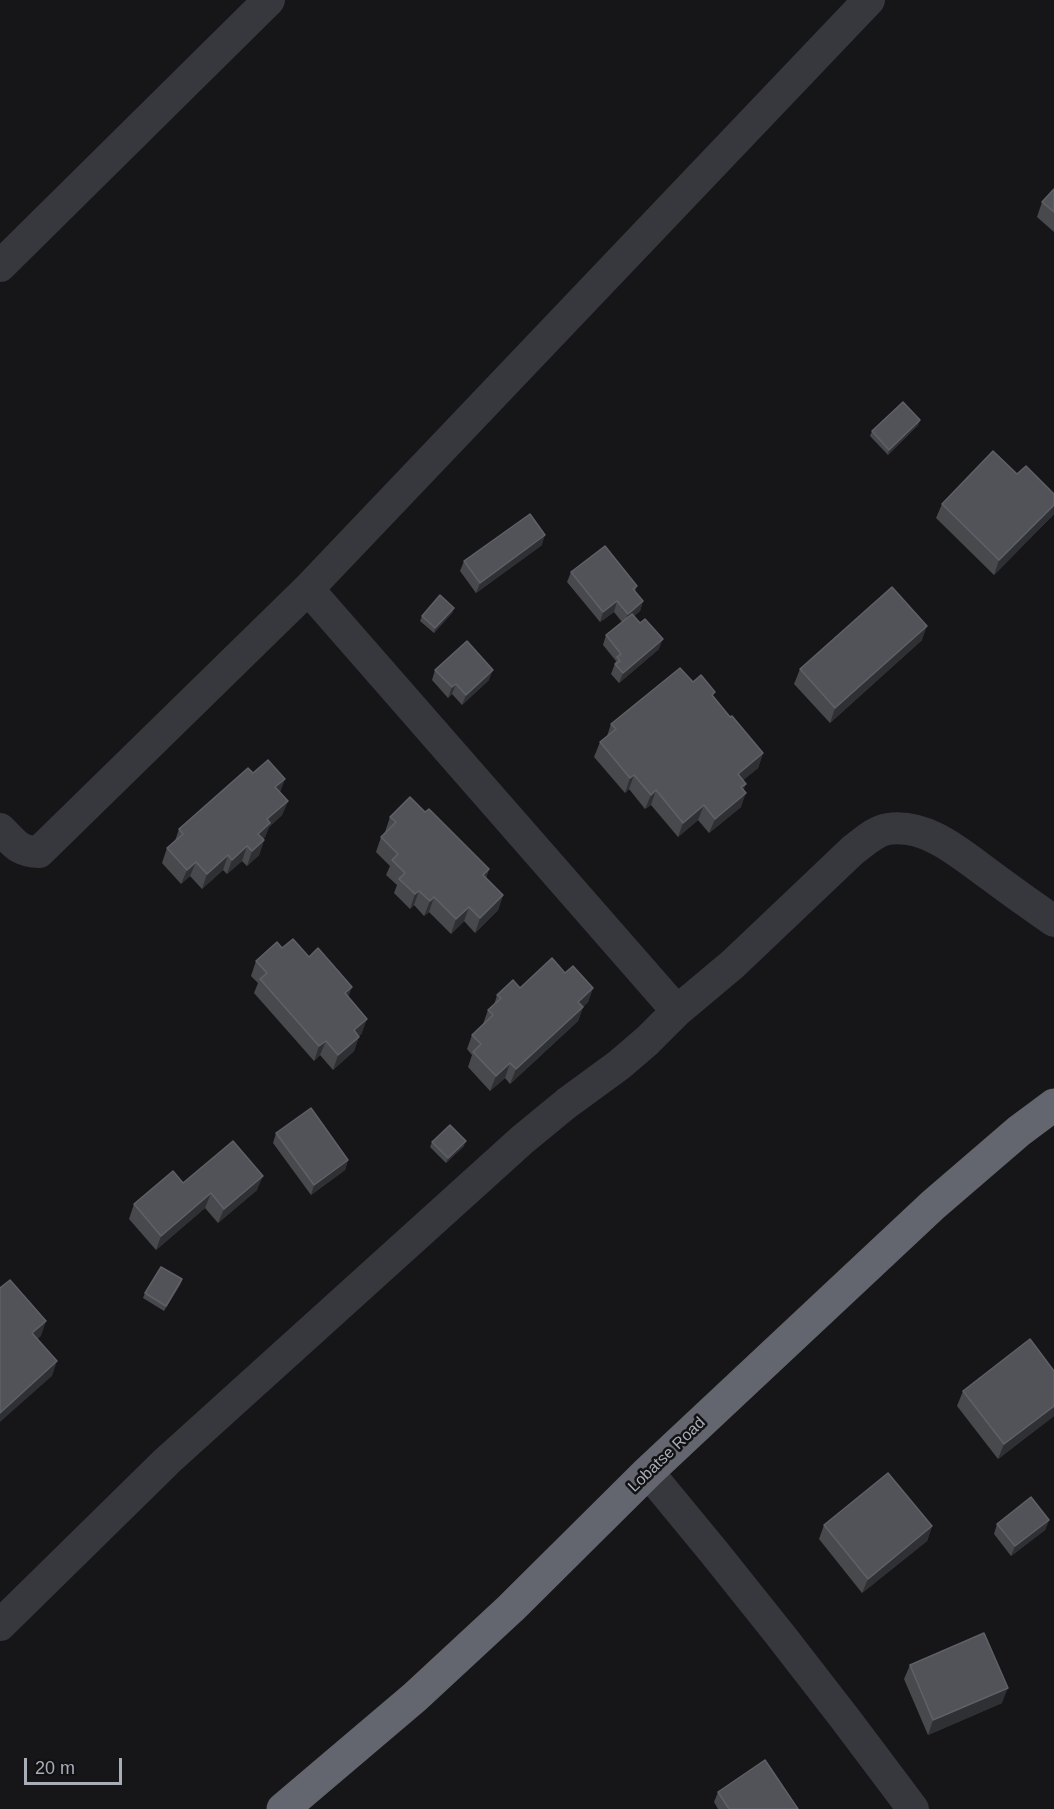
<!DOCTYPE html>
<style>
body{margin:0}
#map{position:relative;width:1054px;height:1809px;overflow:hidden;background:#161618;font-family:Arial,sans-serif}
canvas{display:block}
.scale{position:absolute;left:24px;top:1758px;width:98px;height:27px;box-sizing:border-box;border:3px solid #a8adb8;border-top:0;padding-left:8px;font-size:18px;line-height:21px;white-space:nowrap;color:#a8adb8;-webkit-text-stroke:4px #111113;paint-order:stroke}
</style>
<div id="map">
<canvas width="1054" height="1809"></canvas>
<div class="scale">20 m</div>
</div>
<script>
const g = document.querySelector('canvas').getContext('2d');
g.lineJoin = 'round';
function strokePath(path, color, width, dash) { g.strokeStyle = color; g.lineWidth = width; g.lineCap = dash ? 'butt' : 'round'; g.setLineDash(dash || []); g.stroke(path); }
function fillPath(path, color) { g.fillStyle = color; g.fill(path, 'evenodd'); }
function write(font, color, halo, rows, align = 'center') {
  g.font = font + ' Arial,sans-serif'; g.lineWidth = 5; g.setLineDash([]); g.textBaseline = 'middle'; g.strokeStyle = halo; g.fillStyle = color; for (const [text, x, y, turn = 0] of rows) {
    g.save(); g.translate(x, y); g.rotate((+turn || 0) * Math.PI / 180); g.textAlign = isNaN(turn) ? turn : align; if (halo) g.strokeText(text, 0, 0); g.fillText(text, 0, 0); g.restore();
  }
}
const street = new Path2D(`
 M0,266L269,0
 M308,589L677,1011
 M0,829C14,842 18,852 39,852L308,589L869,0
 M648,1472C740,1582 828,1694 913,1809
 M0,1625L167,1461L522,1140L567,1103L619,1065L647,1041L677,1011L733,964L853,850C864,842 875,831 888,829C929,823 964,857 994,878C1014,893 1034,907 1054,921`);
const highway = new Path2D(`
 M283,1809L415,1697L511,1608L648,1472L933,1205L1019,1131L1054,1105`);
const wall = new Path2D(`
 M1054,189V232L1037,217L1042,202Z
 M920,420L918,425L888,455L870,436L872,431Z
 M942,504L1054,514L994,575L936,518Z
 M542,545L476,593L460,571L464,561Z
 M571,572L637,586L635,591L643,601L640,611L634,616L659,649L619,683L611,674L616,661L603,645L606,635L622,622L614,612L600,622L567,582Z
 M454,608L452,613L434,633L420,621L422,616Z
 M922,640L830,723L794,684L800,669Z
 M435,670L489,680L462,705L452,694L448,698L432,680Z
 M693,682L713,697L763,753L758,768L743,780L744,790L741,807L709,833L698,820L678,837L651,805L645,809L629,789L625,793L594,757L600,742L607,736L611,724Z
 M253,773L280,792L288,801L282,815L269,827L265,837L263,839L264,840L259,855L247,866L242,861L227,874L223,870L202,889L190,876L181,884L162,863L167,848L175,841L179,829Z
 M425,812L489,869L486,878L503,895L498,910L475,933L464,921L451,934L429,912L424,916L414,905L410,909L394,893L397,885L386,875L390,866L376,852L381,837L386,832H385L390,817Z
 M282,948L309,957L348,997L362,1033L359,1036L354,1051L333,1070L320,1055L314,1061L254,993L258,983L251,976L256,961Z
 M565,973L593,988L588,1002L583,1007L578,1021L510,1084L505,1078L490,1091L468,1067L472,1055L467,1049L472,1035L483,1024L488,1010L494,1005L497,995Z
 M276,1133L348,1160L345,1170L311,1195L273,1143Z
 M432,1142L464,1146L446,1163L430,1147Z
 M183,1183L257,1190L218,1223L205,1208L156,1250L129,1219L134,1204Z
 M182,1279L180,1285L164,1311L143,1298L145,1293Z
 M1054,1371V1416L998,1459L957,1406L963,1391Z
 M1049,1520L1045,1530L1011,1556L994,1534L997,1524Z
 M824,1525L932,1526L927,1541L862,1593L819,1539Z
 M910,1665L1002,1703L928,1735L904,1679Z
 M718,1792L798,1809H718L714,1802Z`);
const shadedWall = new Path2D(`
 M920,420L918,425L888,455L889,450Z
 M1054,505V514L994,575L999,560Z
 M545,535L542,545L476,593L480,583Z
 M617,601L614,612L600,622L603,612Z
 M643,601L640,611L624,624L628,614Z
 M454,608L452,613L434,633L435,628Z
 M927,626L922,640L830,723L835,708Z
 M663,639L659,649L619,683L623,673Z
 M493,670L489,680L462,705L466,695Z
 M456,684L452,694L448,698L452,687Z
 M763,753L758,768L733,789L738,774Z
 M634,775L629,789L625,793L630,778Z
 M285,779L280,793L275,787Z
 M746,784L741,797L746,793L741,807L709,833L715,819L741,787Z
 M656,790L651,805L645,809L651,795Z
 M288,801L282,815L269,827L265,837L253,848L258,834L267,819Z
 M704,805L698,820L678,837L683,823Z
 M264,840L259,855L247,866L252,851Z
 M247,846L242,861L227,874L232,860Z
 M228,855L223,870L202,889L207,874Z
 M196,862L190,876L181,884L187,870Z
 M489,869L484,884L483,875Z
 M419,891L414,905L410,909L415,894Z
 M503,895L498,910L475,933L480,918Z
 M434,897L429,912L424,916L430,901Z
 M469,907L464,921L451,934L456,919Z
 M352,987L347,1001L345,993Z
 M593,988L588,1002L583,1007L578,1021L510,1084L516,1069L578,1002Z
 M367,1019L362,1033L348,1045L354,1030Z
 M359,1037L354,1051L333,1070L338,1055Z
 M326,1041L320,1055L314,1061L319,1046Z
 M510,1063L505,1078L490,1091L496,1076Z
 M466,1141L464,1146L446,1163L448,1158Z
 M348,1160L345,1170L311,1195L314,1185Z
 M263,1176L257,1190L218,1223L224,1209Z
 M211,1193L205,1208L156,1250L161,1236Z
 M182,1279L180,1285L164,1311L166,1306Z
 M46,1321L41,1336L27,1348L32,1333Z
 M57,1361L52,1376L0,1422V1413Z
 M1054,1406V1416L998,1459L1004,1444Z
 M1049,1520L1045,1530L1011,1556L1015,1546Z
 M932,1526L927,1541L862,1593L868,1579Z
 M1008,1688L1002,1703L928,1735L933,1720Z`);
const building = new Path2D(`
 M1054,189V212L1042,202Z
 M903,402L920,420L889,450L872,431Z
 M993,451L1017,474L1026,466L1054,494V505L999,560L942,504Z
 M530,514L545,535L480,583L464,561Z
 M605,546L637,586L633,589L643,601L628,614L617,601L603,612L571,572Z
 M892,587L927,626L835,708L800,669Z
 M440,595L454,608L435,628L422,616Z
 M632,614L640,623L645,619L663,639L623,673L615,664L620,661L617,657L621,654L606,635Z
 M467,641L493,670L466,695L456,684L452,687L435,670Z
 M680,668L693,682L701,675L715,692L712,695L730,717L732,716L763,753L738,774L746,784L741,787L746,793L715,819L704,805L683,823L656,790L651,795L634,775L630,778L600,742L616,729L611,724Z
 M268,760L285,779L275,787L288,801L267,819L270,823L258,834L264,840L252,851L247,846L232,860L228,855L207,874L196,862L187,870L167,848L183,834L179,829L248,768L253,773Z
 M410,797L425,812L429,809L489,869L483,875L503,895L480,918L469,907L456,919L434,897L430,901L419,891L415,894L399,879L405,873L392,860L398,854L381,837L396,822L390,817Z
 M293,939L309,957L318,948L352,987L345,993L367,1019L354,1030L359,1037L338,1055L326,1041L319,1046L260,979L267,973L256,961L277,942L282,948Z
 M552,958L565,973L573,966L593,988L578,1002L583,1007L516,1069L510,1063L496,1076L473,1052L481,1044L472,1035L493,1015L488,1010L501,998L497,995L513,980L520,988Z
 M311,1108L348,1160L314,1185L276,1133Z
 M450,1125L466,1141L448,1158L432,1142Z
 M233,1141L263,1176L224,1209L211,1193L161,1236L134,1204L173,1171L183,1183Z
 M161,1267L182,1279L166,1306L145,1293Z
 M10,1280L46,1321L32,1333L57,1361L0,1413V1288Z
 M1030,1339L1054,1371V1406L1004,1444L963,1391Z
 M888,1473L932,1526L868,1579L824,1525Z
 M1031,1497L1049,1520L1015,1546L997,1524Z
 M984,1633L1008,1688L933,1720L910,1665Z
 M765,1760L798,1809H729L718,1792Z`);
const streetNames = [
 ["Lobatse Road",667,1455,-44]
];
strokePath(street, '#37383d', 32);
strokePath(highway, '#63666e', 33);
fillPath(wall, '#47494d');
fillPath(shadedWall, '#2f3033');
fillPath(building, '#525359');
strokePath(building, '#5f6168', 1.5);
write('16px', '#a8adb8', '#111113', streetNames);
</script>
